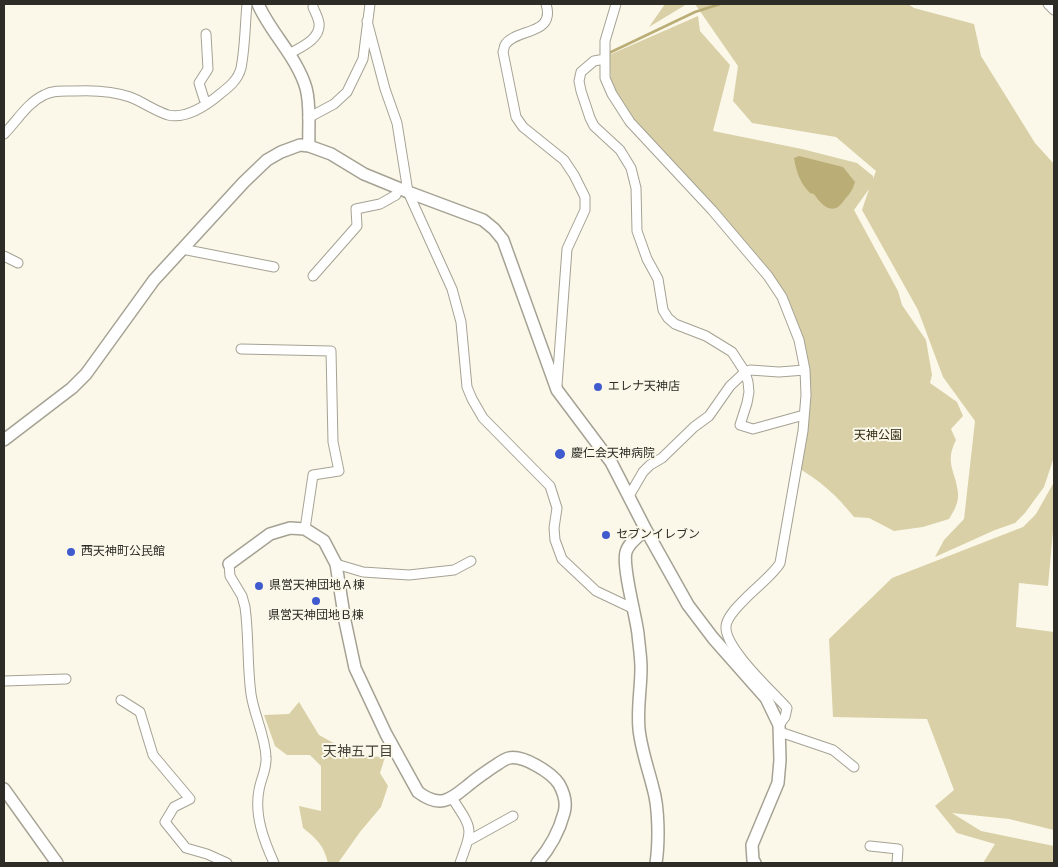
<!DOCTYPE html>
<meta charset="utf-8">
<style>
body{margin:0}
#map{position:relative;width:1058px;height:867px;overflow:hidden;background:#fbf8e9;font-family:Arial,sans-serif}
canvas{display:block}
.frame{position:absolute;inset:0;border:5px solid #2d2c27;pointer-events:none}
</style>
<div id="map">
<canvas width="1058" height="867"></canvas>
<div class="frame"></div>
</div>
<script>
const g = document.querySelector('canvas').getContext('2d');
g.lineJoin = 'round';
function fillPath(path, color) { g.fillStyle = color; g.fill(path, 'evenodd'); }
function strokePath(path, color, width, dash) { g.strokeStyle = color; g.lineWidth = width; g.lineCap = dash ? 'butt' : 'round'; g.setLineDash(dash || []); g.stroke(path); }
function write(font, color, halo, rows, align = 'center') {
  g.font = font + ' Arial,"Noto Sans JP",sans-serif'; g.lineWidth = 4; g.setLineDash([]); g.textBaseline = 'middle'; g.strokeStyle = halo; g.fillStyle = color; for (const [text, x, y, turn = 0] of rows) {
    g.save(); g.translate(x, y); g.rotate((+turn || 0) * Math.PI / 180); g.textAlign = isNaN(turn) ? turn : align; if (halo) g.strokeText(text, 0, 0); g.fillText(text, 0, 0); g.restore();
  }
}
const green = new Path2D(`
 M665,4H687L649,27Z
 M695,4H908L914,8L974,24L981,56L1035,143L1054,164V457L1044,487L1025,513L1015,523L995,530L935,557L944,540L964,519L975,421L943,377L918,310L862,210L869,189L854,210L898,291L902,305L926,340L932,375L930,383L957,402L963,416L951,429L956,440C944,464 956,471 958,493C959,502 954,511 949,519L923,527L894,531L869,518L854,517C836,495 824,484 800,469L809,387L785,294L704,197L631,115L619,99L611,83L609,55L698,16L700,31L730,65L713,131L802,149L857,163L873,176V179L876,171L836,137L752,123L733,101L738,66Z
 M1054,482V520L1048,586L1019,583L1016,627L1054,632V830L1009,819L952,813L981,831L1054,846V863H983L995,844L957,833L935,806L954,790L927,719L833,717L829,639L892,578L1023,527L1036,514Z
 M299,702L319,735L341,747L363,756L385,757L380,773L388,786L381,807L360,832L338,863H328C324,846 317,839 303,828L299,806L321,811V766L310,755H287L275,746L264,715L289,714Z`);
const water = new Path2D(`
 M799,156L843,167L855,182C853,189 850,194 845,199C843,202 839,207 836,208C827,212 818,200 814,194L810,193C800,183 796,171 794,158Z`);
const stream = new Path2D(`
 M609,53L695,12L720,4`);
const minor = new Path2D(`
 M546,4C556,36 515,28 505,45C504,47 504,50 503,52L516,117L523,127L564,160L574,175L585,197V210L567,249L557,385
 M616,4L605,41V78L612,94L630,122L712,210L768,276L782,297L799,340L805,370L806,395L803,431L780,563C774,574 753,590 743,601C737,607 727,617 726,626C724,648 773,692 787,708L785,717L779,725
 M1048,4L1054,10
 M367,21L385,89L397,123L408,192L452,289L461,322L467,387L472,399L483,418L550,486L557,508L554,528L555,540L562,559L596,591L634,609
 M206,34L208,69L199,83L204,99L208,103
 M289,54C301,47 321,39 319,23C318,17 315,12 313,7
 M605,59L594,61L581,72L579,81L581,91L590,118L594,126L620,150L631,168L636,188L637,231L647,259L658,279L663,310L668,318L675,324L706,336L732,352L745,372L748,382L749,392L747,403L740,425L753,429L804,415
 M308,118L334,104L347,92L363,59L370,4
 M4,134C17,121 27,103 44,95C53,90 64,91 74,91C93,90 113,91 130,97C143,102 155,111 168,115C186,119 207,105 220,94C229,87 238,80 241,68C245,48 245,25 247,4
 M182,249L274,267
 M4,256L18,263
 M313,276L357,226L356,209L380,204L396,195L398,188
 M241,349L331,351L333,442L339,471L313,475L305,529
 M629,496L643,472L650,465L662,458L694,427L709,416L730,386L745,372L750,370L779,372L805,370
 M229,564L230,576L242,596L245,607C249,636 247,665 251,694C254,715 265,735 266,757C267,769 261,778 259,790C254,815 264,841 274,863
 M336,564L363,572L409,575L454,570L471,561
 M4,681L66,679
 M121,700L140,712L153,755L190,799L174,807L165,822L186,848L207,854L227,863
 M780,732L833,750L854,767
 M452,798C473,830 473,827 460,863
 M468,841L513,816
 M870,846L898,849L897,863`);
const tertiary = new Path2D(`
 M258,4C270,32 297,57 306,88C311,106 308,127 309,146
 M4,440L72,388L86,374L154,280L244,182L267,160L281,152L300,145L309,146L331,154L364,174L408,192L483,220L494,229L503,240L557,390L611,462L646,530L688,605L713,638L766,698L779,725L780,760L778,783L752,845L753,860L755,863
 M646,530C639,536 629,542 626,552C622,567 636,616 638,634C639,645 641,657 641,668C641,689 637,708 639,729C641,749 648,768 653,788C659,808 659,843 656,863
 M229,564L270,534L290,528L305,529L324,541L336,564L345,621L355,668L386,734L418,792C442,810 452,798 471,783C478,777 486,772 493,767C498,764 504,759 509,758C523,755 551,772 559,784C564,793 567,803 564,813C559,832 550,848 537,863
 M4,789L57,863`);
const markers = [
 [598,387,5,"#405bce"],
 [560,454,6,"#405bce"],
 [606,535,5,"#405bce"],
 [71,552,5,"#405bce"],
 [259,586,5,"#405bce"],
 [316,601,5,"#405bce"]
];
const poiNames = [
 ["エレナ天神店",608,387],
 ["慶仁会天神病院",571,454],
 ["セブンイレブン",616,535],
 ["西天神町公民館",81,552],
 ["県営天神団地Ａ棟",269,586],
 ["県営天神団地Ｂ棟",316,616,"center"]
];
const parkNames = [
 ["天神公園",878,436]
];
const neighbourhoodNames = [
 ["天神五丁目",358,752]
];
fillPath(green, '#d9d0a7');
fillPath(water, '#baad76');
strokePath(stream, '#baad76', 2.5);
strokePath(minor, '#a5a294', 11);
strokePath(tertiary, '#a5a294', 14);
strokePath(minor, '#fff', 9);
strokePath(tertiary, '#fff', 11);
for (const [x, y, r, color] of markers) { const dot = new Path2D(); dot.arc(x, y, r, 0, 2 * Math.PI); g.fillStyle = color; g.fill(dot); strokePath(dot, '#fbf8e9', 2); }
write('12px', '#2d2c27', '#fbf8e9', poiNames, 'left');
write('12px', '#312b11', '#fbf8e9', parkNames);
write('14px', '#434135', '#fbf8e9', neighbourhoodNames);
</script>
